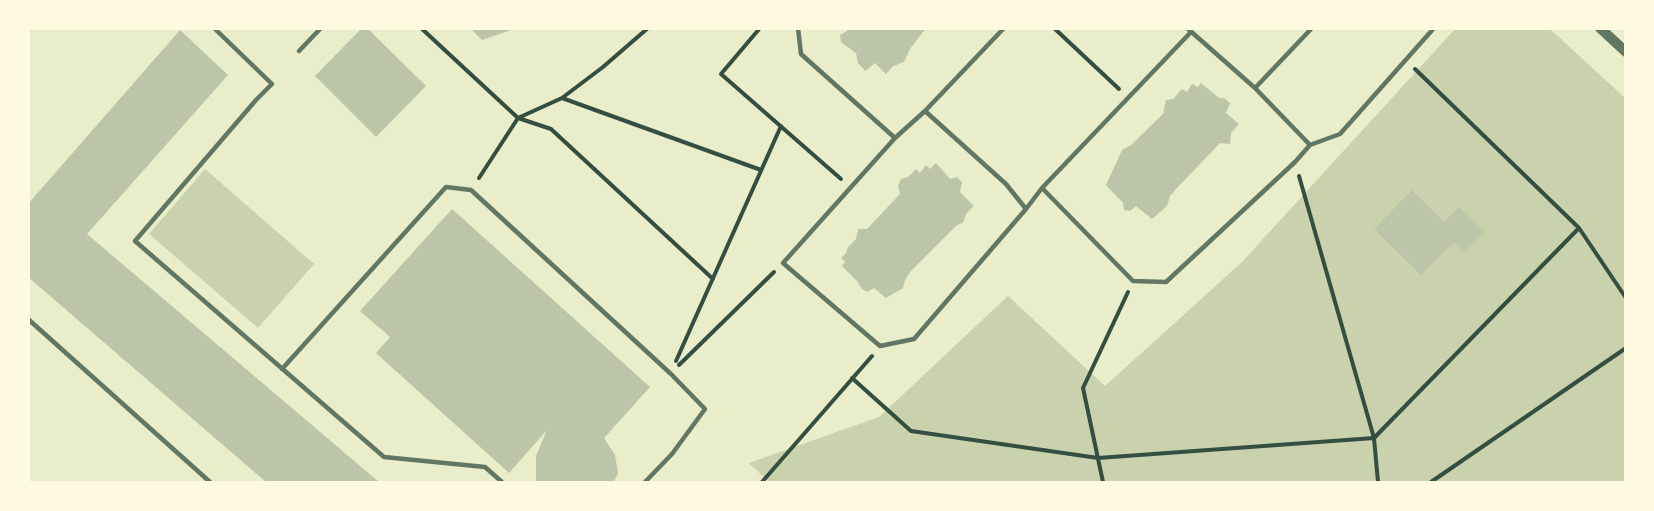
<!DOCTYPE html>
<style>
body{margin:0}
#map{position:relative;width:1654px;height:511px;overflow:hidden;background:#e9edc9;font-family:"Noto Sans",sans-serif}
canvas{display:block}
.frame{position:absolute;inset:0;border:30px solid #fefae0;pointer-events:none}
</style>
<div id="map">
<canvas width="1654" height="511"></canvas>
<div class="frame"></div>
</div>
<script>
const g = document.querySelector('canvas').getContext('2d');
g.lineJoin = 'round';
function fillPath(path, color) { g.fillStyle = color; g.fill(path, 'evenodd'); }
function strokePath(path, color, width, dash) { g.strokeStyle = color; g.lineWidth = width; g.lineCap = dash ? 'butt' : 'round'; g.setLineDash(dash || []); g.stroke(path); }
const green = new Path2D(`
 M1455,29H1550L1625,98V482H769L749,463L879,417L1008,296L1105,386L1242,262Z
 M205,169L314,264L258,328L149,234Z`);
const building = new Path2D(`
 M362,28H367L426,86L376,137L315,76Z
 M470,28H514V29L482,40Z
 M847,28H926L910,49L904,62L893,66L886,74L875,63L865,71L858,63L856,53L841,42L840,35L847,31Z
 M180,30L228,75L87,234L379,482H266L28,277V204Z
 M1201,83L1219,98H1224L1230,103L1226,113L1239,124L1231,133L1230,144L1220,143L1176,189L1170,196L1167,206L1152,219L1136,206L1130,211L1124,210L1123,203L1106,185L1122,150L1131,145L1163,114L1166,100L1173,99L1182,89L1187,92L1192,84L1198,87Z
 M936,163L950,179L957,177L962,182L960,192L974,206L966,214L963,223L957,225L911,271L905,280L903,288L886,298L874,288L867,292L862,289L857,281L842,266L845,262L841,258L846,253L848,247L856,239L858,229H867L900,194L898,186L901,179L908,177L916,169L920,173L926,165L930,169Z
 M1412,190L1444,222L1459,207L1484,232L1464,252L1454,242L1421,275L1374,229Z
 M452,209L650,387L604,438L615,455L618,473L614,482H536V456L547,430L509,473L376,353L390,337L360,311Z`);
const path = new Path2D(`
 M421,28L518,118L551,129L713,279
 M760,28L721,74L841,179
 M1054,28L1119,89
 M562,98L603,67L648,28
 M1299,176L1374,438L1378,482
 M479,178L518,118L562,98L761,170
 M1579,228L1626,298
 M676,361L781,126
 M679,365L774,272
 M852,378L911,431L1098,458L1374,438L1579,228L1415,69
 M762,482L872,356
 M1103,482L1083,388L1128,292
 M1431,482L1626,348`);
const service = new Path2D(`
 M214,28L272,84L256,100L135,241L384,457L485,467L502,482
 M798,28L801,54L895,138L783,263L880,346L914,339L1026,209L1006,184L925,111
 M1187,28L1255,88L1310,145
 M299,51L321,28
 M1255,88L1312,28
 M895,138L925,111L1004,28
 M1042,188L1191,32
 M1026,209L1042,188L1133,281L1166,282L1295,162L1310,145L1340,134L1434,28
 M28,319L210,482
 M282,369L446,187L471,190L671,374L705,409L672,454L645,482`);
const tertiary = new Path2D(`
 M1600,28L1626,52`);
fillPath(green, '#cad2ad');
fillPath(building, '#bcc5a7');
strokePath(path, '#344e41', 4);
strokePath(service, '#617663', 4.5);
strokePath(tertiary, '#617663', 10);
</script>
